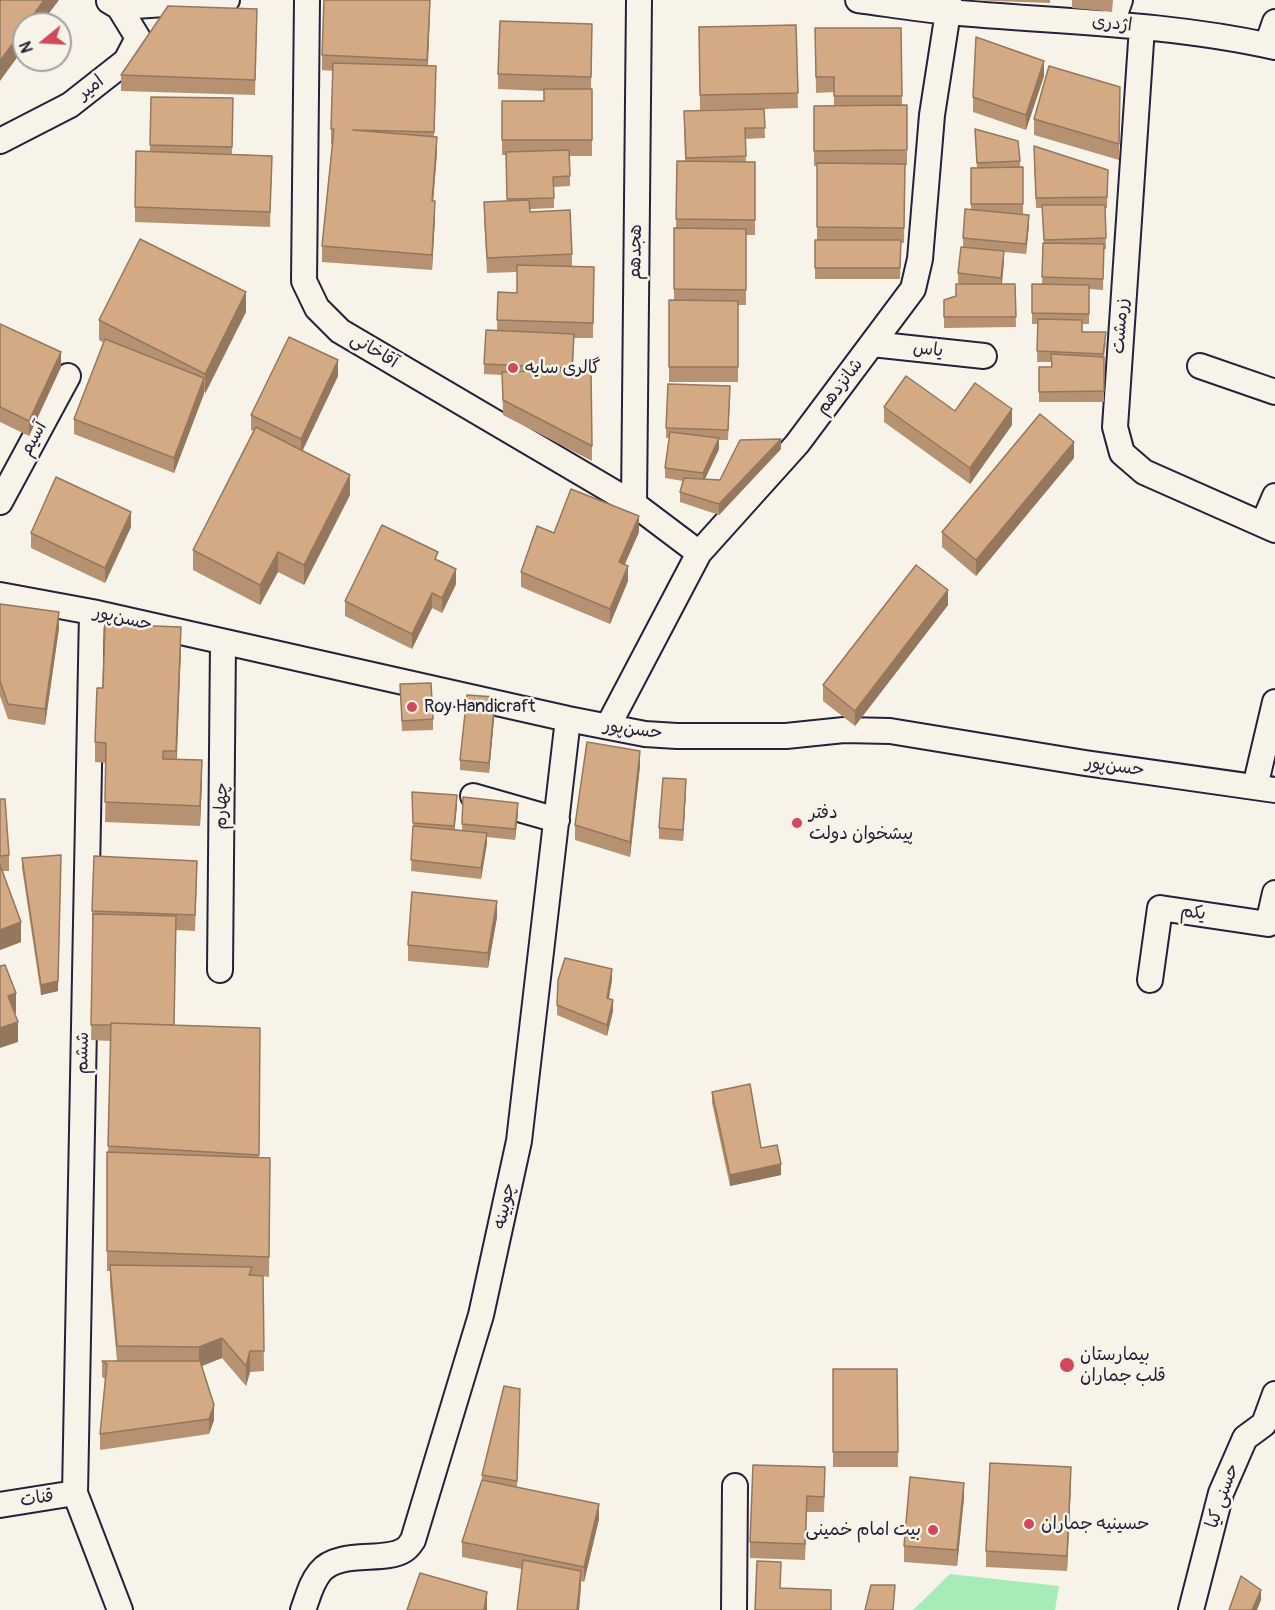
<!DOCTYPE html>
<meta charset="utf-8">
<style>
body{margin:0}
#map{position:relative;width:1275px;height:1610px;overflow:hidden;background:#f7f3e8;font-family:Pangolin,sans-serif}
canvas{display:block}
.north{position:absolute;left:12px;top:12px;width:60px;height:60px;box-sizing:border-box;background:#f7f3e8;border:2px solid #a29fa3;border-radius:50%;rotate:252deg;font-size:16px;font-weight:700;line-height:24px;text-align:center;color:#22223b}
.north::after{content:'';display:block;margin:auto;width:21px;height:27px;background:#d1495b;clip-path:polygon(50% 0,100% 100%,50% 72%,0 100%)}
</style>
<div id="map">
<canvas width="1275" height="1610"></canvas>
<div class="north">N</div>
</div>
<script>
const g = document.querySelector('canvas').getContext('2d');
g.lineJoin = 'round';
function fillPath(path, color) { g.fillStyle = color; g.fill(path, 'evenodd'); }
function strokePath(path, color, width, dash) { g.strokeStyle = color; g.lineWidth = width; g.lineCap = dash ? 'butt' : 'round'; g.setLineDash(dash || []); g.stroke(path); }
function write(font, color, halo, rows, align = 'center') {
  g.font = font + ' Pangolin,"Playpen Sans Arabic",sans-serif'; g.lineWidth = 5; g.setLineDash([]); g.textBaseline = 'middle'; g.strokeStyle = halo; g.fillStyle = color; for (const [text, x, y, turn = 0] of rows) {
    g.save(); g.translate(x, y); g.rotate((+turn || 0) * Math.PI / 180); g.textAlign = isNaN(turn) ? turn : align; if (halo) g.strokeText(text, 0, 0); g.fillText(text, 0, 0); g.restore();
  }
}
const green = new Path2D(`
 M950,1574L1059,1586L1055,1610H913Z`);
const minor = new Path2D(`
 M307,0L304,281L317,308L340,331L634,504L699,553
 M858,0C888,4 919,9 949,12C1058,22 1168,23 1275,47
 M109,1L119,7L227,0
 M1112,23L1120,0
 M1142,27L1115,427L1122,453L1144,472L1275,530
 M1267,45L1275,22
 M0,141L70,105L126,61L138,38L119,7
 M872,344L984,356
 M1200,366L1275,392
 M0,502L68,376
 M634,504L639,0
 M1263,524L1275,496
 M0,595L92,612L568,719L645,734L677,736H786L844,730L890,731L1085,763L1275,790
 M92,612L75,1493L120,1610
 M608,726L699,553L797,444L913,289L920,259L932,115L948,12L949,0
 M1255,787L1275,702
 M473,796L557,820
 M220,970L223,642
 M1150,980L1160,908L1268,924L1275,893
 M0,1505L75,1493
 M303,1610C308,1597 311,1583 320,1572C338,1549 385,1563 404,1550C408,1548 411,1543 413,1540L481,1315L519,1141L568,719
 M734,1610L735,1486
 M1191,1610L1221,1493L1245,1438L1264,1424L1275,1394`);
const wall = new Path2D(`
 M970,0H1050V3Z
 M1072,0H1113L1112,12L1072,8Z
 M257,9L255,95L121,91V75Z
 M430,13L428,66L436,82L434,137L437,152L433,201L435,217L432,270L322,262V246L332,144H331V129L333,71L322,70V55Z
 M796,25L798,108L764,109L765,138L745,139L746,162H755V235H746V305H738V382H669V300H674V228H676L677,161H685L684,122L750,109L700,110L699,27Z
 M815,28H901L902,105H907V165H905L904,243H901L900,279H815V240H817V166H814V106H834V92L816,93Z
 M592,40L591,89H592V156H570V186L554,187V208L530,209V212L572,254V266L594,267L593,338H574L573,370L592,446V461L503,415L502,375L484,374V364L497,330L498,292L517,293V272L487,273L484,217V202L507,201L506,155H502V101H544V91L498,89V74Z
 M1044,76L1026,130L973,112V97Z
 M1120,87L1119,160L1034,135V119Z
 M151,97L233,98L232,154L272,156L270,227L135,222V207L150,151Z
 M975,129L1020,161V167H1023V214L1029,225L1026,254L1004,252V262L1002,284H1015L1016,327L944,328V300L956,296L964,284L958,283V273L963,247V238L971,210V168H977Z
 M1034,157L1108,170L1107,208H1105L1106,249H1104L1103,290L1089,289V324H1082V332L1106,343L1104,357V402H1039V367H1051L1052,362H1037L1038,324H1032V284H1042L1044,243L1042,208H1036Z
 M246,312L204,393L174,473L74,434V419L104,343L99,340V320Z
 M0,324L61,367L29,436L0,422Z
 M338,376L302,451L350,495L304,585L278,572L260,605L193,570V550L253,431L251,430V415Z
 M730,397L728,440H719V449L705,479L720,480L781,449L719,515L680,502V492L683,481L665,478V468L669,438H666V428Z
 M884,407L955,411L1012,425L970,484L884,422Z
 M1074,458L976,576L942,547V532Z
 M131,527L105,583L31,548V533Z
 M639,532L625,564L628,581L610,624L521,587V572L554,533Z
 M438,560L456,584L442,613L432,608L412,649L345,616V601Z
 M0,604L59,628L45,725L8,719L0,696Z
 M948,605L855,726L823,701V685Z
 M181,647L177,759L202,780L200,826L105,822L106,763L95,762V742L103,688Z
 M400,684L433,719V730L402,731Z
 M495,708L489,773L460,770V760Z
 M640,766L630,857L575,840V825Z
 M686,790L683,841L659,839V828Z
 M412,792L457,805L454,829L462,830L463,797L518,813L515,840L487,837V843L481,879L411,871L413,826Z
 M0,799L9,855V871H3L21,942L0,950Z
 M22,858L58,991L41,995L22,868Z
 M197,876L195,931L176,930L174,1025L260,1028L259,1158H270L269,1277L263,1276L264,1371L250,1372L246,1386L222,1358L202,1366L214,1420L209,1434L100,1450V1434L105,1379L102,1377V1361H117L110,1285V1271H107V1152H108L111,1041L91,1040L93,926H92V911Z
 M497,917L488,968L408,961V945Z
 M612,980L609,998L613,1011L607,1036L557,1015V1005Z
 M712,1092L761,1148L781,1175L730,1186L712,1103Z
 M833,1369H897L898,1467H833Z
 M520,1400L517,1487L599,1519L584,1582L581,1581L579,1610H517L522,1569L462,1557V1542L482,1480V1475Z
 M825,1482L824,1512H807L805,1560L750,1558V1542Z
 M1071,1482L1067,1571L986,1567V1551Z
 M964,1498L957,1566L904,1562V1546Z`);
const shadedWall = new Path2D(`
 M44,0H59L41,24H27Z
 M430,0V13L427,76V60Z
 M24,28V48L0,81V61Z
 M1044,61V76L1026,130V115Z
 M437,137V152L432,216V201Z
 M435,201V217L432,270V255Z
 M1029,215V225L1026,254V244Z
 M1004,251V262L1001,289V278Z
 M246,292V312L205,394V374Z
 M61,352V367L29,436V421Z
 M338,360V376L301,454V439Z
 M204,378V394L174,473V458Z
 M1012,409V425L970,484V468Z
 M719,438V449L703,483V473Z
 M781,439V449L719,515V504Z
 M1074,442V458L976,576V560Z
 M350,475V495L304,585V565Z
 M131,512V527L105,583V568Z
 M639,516V532L619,577V562Z
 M278,552V572L260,605V585Z
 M628,566V581L610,624V609Z
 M456,569V584L442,613V598Z
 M948,590V605L855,726V711Z
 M432,593V608L412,649V634Z
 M59,612V628L45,725V709Z
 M181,627V647L176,771V751Z
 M495,697V708L489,773V763Z
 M640,751V766L630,857V842Z
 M202,760V780L200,826V806Z
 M686,779V790L683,841V830Z
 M457,795V805L454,837V826Z
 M518,803V813L515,840V829Z
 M487,833V843L481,879V868Z
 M61,865L58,991L41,995V985Z
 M497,901V917L488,968V953Z
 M21,922V942L0,950V930Z
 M612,969V980L607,1008V998Z
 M16,993V1013L8,1016V996Z
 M613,1000V1011L607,1036V1025Z
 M18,1022V1042L0,1048V1028Z
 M781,1164V1175L730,1186V1175Z
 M222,1338V1358L199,1367V1347Z
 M250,1351V1372L246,1386V1366Z
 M214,1405V1420L209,1434V1419Z
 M1071,1467V1482L1067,1571V1556Z
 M964,1483V1498L957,1566V1550Z
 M599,1504V1519L584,1582V1567Z
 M581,1571V1587L579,1610H577Z
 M1261,1590V1600L1257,1610H1252Z
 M487,1592V1610H484Z`);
const building = new Path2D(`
 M0,0H44L27,24H24V28L0,61Z
 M324,0H430L427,60L322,55Z
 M168,6L257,9L255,80L121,75Z
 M500,21L592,24L591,77L498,74Z
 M796,25L798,93L700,95L699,27Z
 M815,28H901L902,96H834V77H816Z
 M976,37L1044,61L1026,115L973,97Z
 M333,63L436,66L434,132L353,130L437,137L432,201H435L432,255L322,246L334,129H331Z
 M1049,66L1120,87L1119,144L1034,119Z
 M544,89H592V140H502V101H544Z
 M151,97L233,98L232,147L150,145Z
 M907,105V150L814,151V106Z
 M764,109L765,128H745L746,156L686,158L684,111Z
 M975,129L1018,141L1020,161L977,163Z
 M1034,146L1108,170L1107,197L1036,198Z
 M569,150L570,176L553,177L554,198L507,199L506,152Z
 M136,151L272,156L270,212L135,207Z
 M677,161L755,162V220L676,219Z
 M817,163L905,164L904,228L817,227Z
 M1023,167V204H971V168Z
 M529,200L530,212L570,210L572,254L487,258L484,202Z
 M1042,205H1105L1106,238L1044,240Z
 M965,209L1029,215L1026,244L963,238Z
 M674,228L746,229V290L674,289Z
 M140,239L246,292L205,374L99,320Z
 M815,240H901L900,268H815Z
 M1043,243L1104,244L1103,279L1042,277Z
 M961,247L1004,251L1001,278L958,273Z
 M517,265L594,267L593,323L497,320L498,292L517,293Z
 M956,284H1015L1016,317H944V300L956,296Z
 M1032,284L1089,285V314L1032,313Z
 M669,300L738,301V367H669Z
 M1038,319L1082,320V332H1106L1103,354L1037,351Z
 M0,324L61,352L29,421L0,407Z
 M486,330L574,334L572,368L484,364Z
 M289,337L338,360L301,439L251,415Z
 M105,339L204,378L174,458L74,419Z
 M1051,354L1104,357V391L1039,392V367H1052Z
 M591,370L592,446L503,400L502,372Z
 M906,376L955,411L975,383L1012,409L970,468L884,407Z
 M668,384L730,386L728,430L666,428Z
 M1040,414L1074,442L976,560L942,532Z
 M256,427L350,475L304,565L278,552L260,585L193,550Z
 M670,432L719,438L703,473L665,468Z
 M781,439L719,504L680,492L684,478L720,480L740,440Z
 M56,477L131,512L105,568L31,533Z
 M571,489L639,516L619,562L628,566L610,609L521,572L537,526L554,533Z
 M382,525L438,552L435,559L456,569L442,598L432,593L412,634L345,601Z
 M916,565L948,590L855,711L823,685Z
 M0,604L59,612L45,709L8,704L0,681Z
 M105,624L181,627L176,751H163V759L202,760L200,806L105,802L106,743L95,742L97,688H103Z
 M431,683L433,719L402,721L400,684Z
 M467,695L495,697L489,763L460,760Z
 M587,742L640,751L630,842L575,825Z
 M663,778L686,779L683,830L659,828Z
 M412,792L457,795L454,826L413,823Z
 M463,797L518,803L515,829L462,824Z
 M0,799H5L9,855L0,856Z
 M413,826L487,833L481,868L411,860Z
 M61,855L58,981L41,985L22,858Z
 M94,856L197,861L195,915L92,911Z
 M0,865L21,922L0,930Z
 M412,892L497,901L488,953L408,945Z
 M93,914L176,916L174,1025L111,1023V1025H91Z
 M565,958L612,969L607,998L613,1000L607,1025L557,1005L558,980Z
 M5,965L16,993L8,996L18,1022L0,1028V966Z
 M111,1023L260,1028L259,1155L108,1146Z
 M750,1084L761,1148L777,1145L781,1164L730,1175L712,1092Z
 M107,1152L270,1158L269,1257L107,1251Z
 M110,1265L252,1267L249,1275L263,1276L264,1351H250L246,1366L222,1338L199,1347L117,1346Z
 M102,1361H200L214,1405L209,1419L100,1434L107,1364Z
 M833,1369H897L898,1452H833Z
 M504,1386L520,1389L517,1481L482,1475Z
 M990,1463L1071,1467L1067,1556L986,1551Z
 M753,1465L825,1467L824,1497L807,1496L805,1544L750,1542Z
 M910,1477L964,1483L957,1550L904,1546Z
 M482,1480L599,1504L584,1567L462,1542Z
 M523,1560L581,1571L577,1610H517Z
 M757,1561L781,1562L780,1588L831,1590V1610H755Z
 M420,1573L487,1592L484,1610H407Z
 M1241,1576L1261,1590L1252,1610H1229Z
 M871,1585H895L893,1610H865Z`);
const markers = [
 [513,368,6,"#d1495b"],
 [412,707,6,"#d1495b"],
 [797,823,6,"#d1495b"],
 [1067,1365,8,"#d1495b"],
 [1029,1524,6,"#d1495b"],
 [933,1530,6,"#d1495b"]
];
const streetNames = [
 ["اژدری",1112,24,6],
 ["امیر",91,88,-38],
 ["هجدهم",636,252,-89],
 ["زرمشت",1121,326,-86],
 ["یاس",928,350,6],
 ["آقاخانی",374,351,31],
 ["شانزدهم",840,387,-53],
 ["آسیم",34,439,-61],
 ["حسن‌پور",123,619,13],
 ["حسن‌پور",633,730,8],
 ["حسن‌پور",1115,767,8],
 ["چهارم",222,806,-89],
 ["یکم",1193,913,8],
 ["ششم",83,1053,-89],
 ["چوبینه",505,1206,-78],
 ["حسنی کیا",1223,1496,-71],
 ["قنات",37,1499,-9]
];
const poiNames = [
 ["گالری سایه",525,368],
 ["Roy Handicraft",424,707],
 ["دفتر",809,813],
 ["پیشخوان دولت",809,834],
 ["بیمارستان",1080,1355],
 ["قلب جماران",1080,1376],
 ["حسینیه جماران",1041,1524],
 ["بیت امام خمینی",921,1530,"right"]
];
fillPath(green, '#a7ecb8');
strokePath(minor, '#22223b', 28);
strokePath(minor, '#f7f3e8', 24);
fillPath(wall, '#b69272');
fillPath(shadedWall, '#94775d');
fillPath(building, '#d4aa85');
strokePath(building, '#94775d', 1.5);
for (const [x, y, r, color] of markers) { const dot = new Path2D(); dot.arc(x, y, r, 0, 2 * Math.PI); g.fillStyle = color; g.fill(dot); strokePath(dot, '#f7f3e8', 2); }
write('18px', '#22223b', '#f7f3e8', streetNames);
write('18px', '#22223b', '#f7f3e8', poiNames, 'left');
</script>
